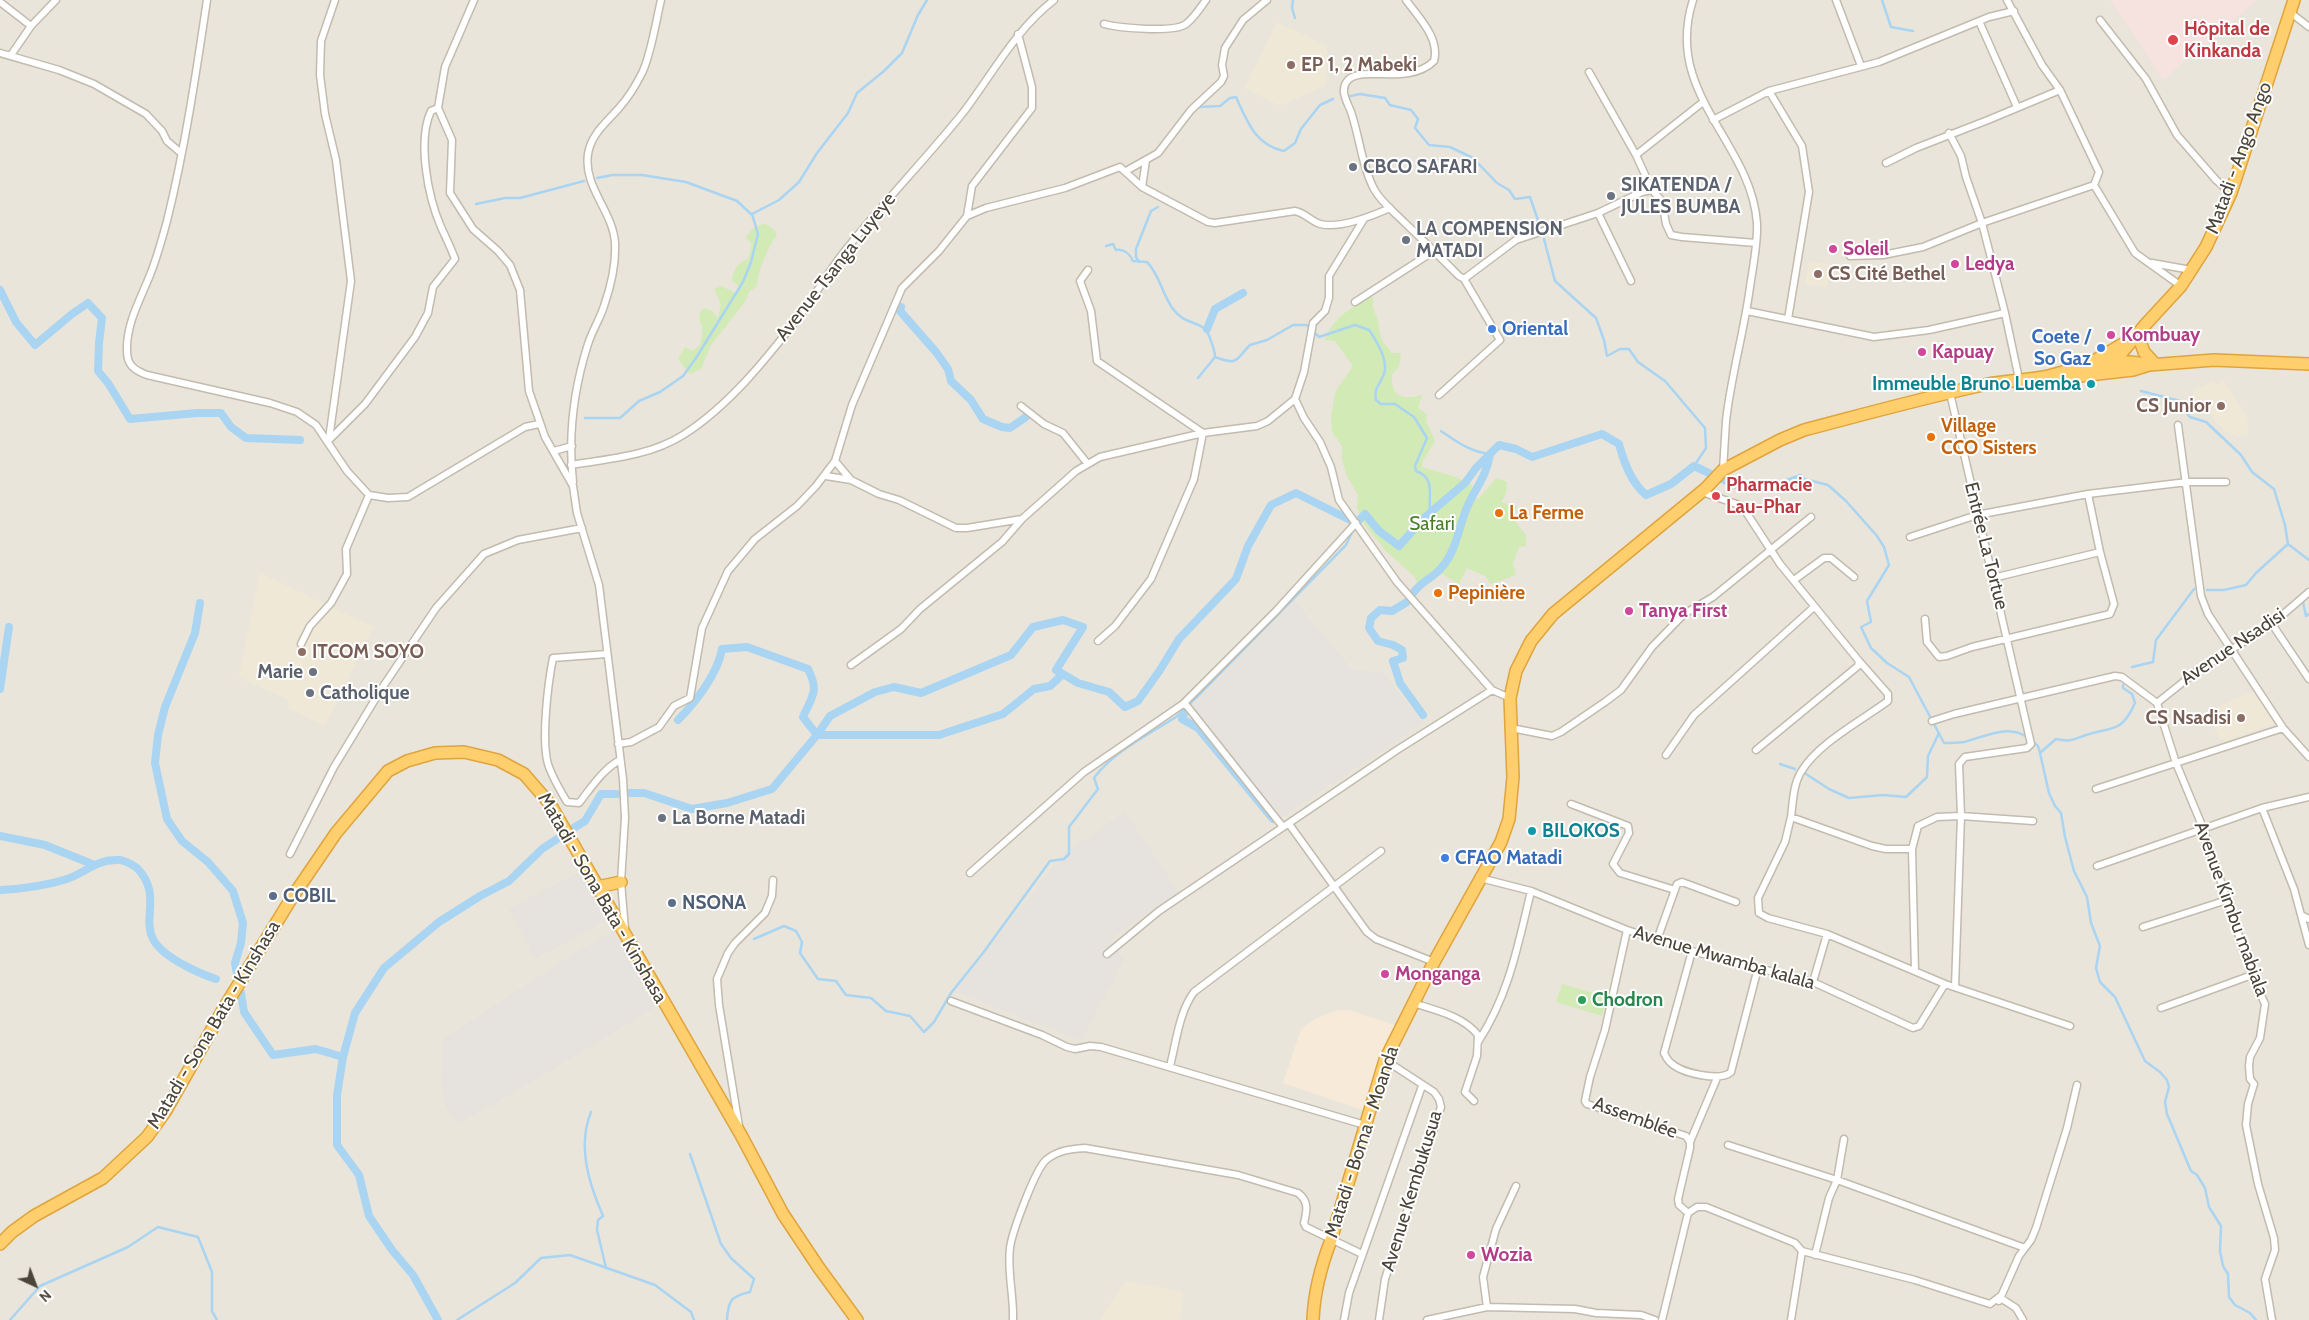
<!DOCTYPE html>
<meta charset="utf-8">
<style>
body{margin:0}
#map{position:relative;width:2309px;height:1320px;overflow:hidden;background:#f6f3ec;font-family:Cabin,sans-serif}
canvas{display:block}
.north{position:absolute;left:10px;top:1260px;width:50px;height:50px;-webkit-text-stroke:4px #fff;paint-order:stroke;rotate:137deg;font-size:14px;font-weight:700;line-height:20px;text-align:center;color:#4b4439}
.north::after{content:'';display:block;margin:auto;width:18px;height:22px;background:#4b4439;clip-path:polygon(50% 0,100% 100%,50% 72%,0 100%)}
</style>
<div id="map">
<canvas width="2309" height="1320"></canvas>
<div class="north">N</div>
</div>
<script>
const g = document.querySelector('canvas').getContext('2d');
g.lineJoin = 'round';
function fillPath(path, color) { g.fillStyle = color; g.fill(path, 'evenodd'); }
function strokePath(path, color, width, dash) { g.strokeStyle = color; g.lineWidth = width; g.lineCap = dash ? 'butt' : 'round'; g.setLineDash(dash || []); g.stroke(path); }
function write(font, color, halo, rows, align = 'center') {
  g.font = font + ' Cabin,sans-serif'; g.lineWidth = 4; g.setLineDash([]); g.textBaseline = 'middle'; g.strokeStyle = halo; g.fillStyle = color; for (const [text, x, y, turn = 0] of rows) {
    g.save(); g.translate(x, y); g.rotate((+turn || 0) * Math.PI / 180); g.textAlign = isNaN(turn) ? turn : align; if (halo) g.strokeText(text, 0, 0); g.fillText(text, 0, 0); g.restore();
  }
}
const residential = new Path2D(`
 M0,0H2309V1320H0Z`);
const commercial = new Path2D(`
 M1338,1010H1349L1395,1025L1365,1111L1283,1083L1301,1029L1316,1018Z`);
const industrial = new Path2D(`
 M1295,601L1352,670L1382,672L1423,723L1281,818L1193,706Z
 M1125,812L1179,893L1110,939L1124,960L1081,1041L955,991L1065,853Z
 M585,869L610,919L535,959L509,909Z
 M615,931L627,946L657,1006L537,1079L458,1124L445,1106L441,1082L443,1039L583,948Z`);
const education = new Path2D(`
 M1277,22L1327,46L1326,85L1280,106L1245,88Z
 M1809,261L1831,264L1827,287L1805,284Z
 M2223,379L2247,416L2248,434L2238,437L2225,431L2192,395L2194,389L2214,381L2216,386Z
 M260,573L373,627L325,726L289,709L288,700L239,677Z
 M2261,688L2268,700L2265,703L2269,713H2271L2277,723L2225,741L2220,739L2206,712Z
 M1126,1281L1183,1292L1180,1320H1099Z`);
const medical = new Path2D(`
 M2110,0H2257L2163,80Z`);
const green = new Path2D(`
 M765,223L773,229L777,234C768,249 758,268 757,286L749,292L745,302L711,345L701,369L690,374L678,359L685,347L692,351L700,345C701,340 703,332 702,327C700,319 696,316 704,308L712,311L718,318L721,304L714,289L721,286L736,293L738,285L732,281C733,270 737,263 748,259L752,244L746,238L752,229Z
 M1372,296C1375,302 1372,303 1373,308C1374,312 1377,316 1378,320C1380,335 1380,342 1393,353H1401L1399,367L1392,374C1391,398 1402,400 1422,395L1418,408L1427,414L1426,421L1435,441L1423,461L1422,467L1453,476L1471,484L1478,500L1496,478L1507,482L1506,494L1501,502L1517,507L1513,519L1526,535V546L1519,547L1513,563L1516,575L1491,584L1485,576L1467,568L1459,584L1442,574L1427,583L1421,590L1414,576L1385,550L1365,525L1357,508L1358,495L1347,476L1342,460V446L1332,432L1331,417L1335,392L1353,366L1335,341L1325,340C1332,318 1352,307 1372,296Z
 M1562,984L1608,997L1602,1016L1556,1002Z`);
const stream = new Path2D(`
 M1293,0L1292,8L1295,18
 M1882,0L1891,27L1913,31
 M1346,97L1360,94L1385,98L1390,105L1411,110L1418,119L1415,128L1429,145L1450,147L1473,158L1497,183L1509,190L1515,199L1530,197L1540,226
 M1199,107L1220,106L1230,98L1236,97C1247,121 1255,145 1284,151L1295,143L1301,129L1320,105L1333,99
 M597,178L612,175H642L686,182L737,201L751,214
 M476,204L505,198H520L584,181
 M1544,239L1555,281L1596,318L1604,340L1607,356L1620,349H1629L1638,362L1665,381L1705,428L1706,448L1694,466
 M1106,246L1113,244L1116,250C1124,249 1130,254 1133,261L1147,262C1160,275 1162,294 1173,309C1187,328 1203,318 1210,338C1212,345 1215,350 1215,357
 M1139,262L1136,257V249L1151,211L1158,207
 M1198,378L1215,357C1239,366 1235,360 1250,345L1267,340L1293,325H1307L1319,337L1355,325L1369,330C1376,340 1386,357 1385,370C1383,382 1373,386 1376,400L1381,404H1395L1414,417L1427,438L1415,466L1416,471C1436,478 1428,495 1430,513
 M2141,391L2180,401L2183,409L2190,417L2206,422L2241,455L2252,472L2274,489L2285,525L2288,544L2256,573L2246,585L2224,590H2207
 M585,418H620L639,401L660,392L683,376L696,358L743,282L751,262L758,234L752,214L779,200L799,182L817,153L848,113L857,93L884,71L902,53L918,15L927,0
 M1441,431C1456,441 1470,452 1490,454
 M1800,478L1828,485L1846,501L1877,536L1884,547L1889,565L1867,601L1871,622L1861,627L1871,648L1887,663L1909,677L1944,743C1951,743 1957,743 1964,742C1984,737 2009,723 2028,738
 M2288,544L2309,560
 M2303,602L2306,616L2309,614
 M2132,667L2153,662L2156,640L2194,589
 M2032,741L2038,746L2040,753L2049,793L2055,806L2061,813L2065,837L2074,871L2087,897L2091,923L2100,946L2096,968L2100,982L2115,997L2145,1061L2160,1072L2167,1080L2169,1087L2165,1102L2167,1114L2191,1171L2197,1175L2205,1188L2209,1207L2221,1226L2220,1251L2223,1266L2228,1274L2229,1297L2235,1305L2250,1313L2256,1320
 M2041,752L2056,739C2070,742 2072,740 2086,735C2113,726 2121,734 2135,703L2132,694L2123,688V685
 M1780,764L1795,769
 M1806,774L1829,789L1849,798L1883,795L1906,797L1927,777L1928,756L1939,733
 M754,939L784,926L796,931L802,942L800,953L818,979L836,981L846,995L871,998L886,1011L910,1016L924,1032L934,1022L951,993L983,953L1050,861L1064,859L1069,854V827L1098,789L1094,778C1114,751 1148,735 1176,717C1183,712 1189,704 1196,698L1346,545L1354,528
 M591,1112C577,1146 589,1184 603,1216L598,1220L597,1230L606,1268
 M690,1154L721,1244L731,1258L754,1279L750,1292C731,1296 728,1301 727,1320
 M10,1320L40,1286L128,1247L158,1227L198,1237L212,1272V1311L217,1320
 M457,1320L515,1283L541,1258L570,1255L655,1285L691,1312L694,1320`);
const canal = new Path2D(`
 M0,290L16,322L35,345L72,314L88,303L102,318L99,343L98,371L108,383L130,419L197,413H221L231,427L246,438L300,440
 M901,307L900,311L936,352L948,369L951,381L971,400L983,419L1002,427L1010,428L1026,417
 M1207,329L1215,309L1243,293
 M1414,592C1421,581 1434,578 1442,567C1456,551 1458,530 1466,510C1474,489 1486,479 1490,454
 M1407,602L1392,611L1380,610L1371,618L1369,628L1378,641L1393,645L1402,650L1403,658L1393,661L1400,683L1423,715
 M200,603L195,633L165,707L158,735L155,763L167,819L182,841L208,862L233,891L243,923L241,943L235,963L237,974
 M0,689L9,627
 M1187,706L1182,719L1198,728L1273,819
 M678,720C696,702 718,673 722,649L747,647L808,669C819,691 813,695 803,717L817,735H939L1003,714L1034,689L1050,686L1063,674
 M630,793H644L692,809L727,803L772,789L817,735L830,716L875,692L894,687L921,693L959,677L1011,655L1033,627L1063,620L1083,627L1056,670L1078,683L1109,692L1125,707L1138,701L1160,670L1179,639L1236,579L1248,546L1271,505L1296,493L1356,523L1365,514L1379,531L1399,546L1424,518L1465,483L1476,468L1499,445L1516,449L1532,457L1602,434L1619,444C1624,463 1631,482 1646,495L1671,484L1694,466C1740,487 1750,498 1800,478
 M572,829L585,821L601,794H617
 M0,836L45,845L92,864
 M0,890C20,889 48,885 67,879C85,873 95,860 116,860C122,859 132,864 137,868C162,894 142,917 153,939C162,957 198,973 216,979
 M241,993L244,1012L273,1055L316,1049L343,1057
 M438,1320L413,1275L392,1250L369,1216L359,1175L337,1145V1095L343,1057L355,1013L384,968L439,922L480,896L509,881L542,849L560,837`);
const street = new Path2D(`
 M207,0C196,74 185,148 167,221C162,239 157,258 150,275C140,300 126,324 127,351C127,365 134,370 147,375L270,403L297,412L316,425L347,471L369,495L388,498L408,497L525,427L539,424
 M474,0L445,67L438,108L452,140L450,193L473,229L498,251L510,265L520,290L529,391L545,437L573,486L577,513L599,585L623,779L625,818L621,882L625,929
 M1406,0C1419,18 1440,38 1434,61C1409,86 1362,65 1348,80C1338,91 1349,104 1352,115C1360,140 1362,166 1374,189C1381,202 1394,212 1404,222C1423,240 1441,258 1459,276L1464,279
 M1693,0C1663,94 1751,141 1757,223C1758,243 1753,266 1750,287C1744,332 1731,376 1726,421C1725,437 1724,454 1723,470
 M1836,0L1861,66
 M2007,0L2042,65L2060,90L2099,172L2094,185
 M0,2L31,26
 M2291,13L2309,27
 M2100,20L2146,79L2177,135L2216,180L2231,193
 M1979,21L2017,107
 M1104,24C1119,28 1174,33 1186,24C1194,18 1200,8 1206,0
 M0,53L59,70L94,84L146,114L162,131L167,141L181,153
 M11,55L31,26L56,0
 M1589,72L1636,155
 M1769,91L1802,146L1809,192L1788,319
 M1703,102L1636,155L1652,190L1662,201L1666,224L1671,235L1682,237L1756,243
 M1713,120L1769,91L1879,62L1989,17L2014,11
 M1949,133L1961,156L1966,177L1982,223L2005,313L2019,379
 M1886,163L1916,148L1988,120L2060,90
 M1126,171L1158,153L1191,110L1221,82L1224,76L1222,65L1225,48L1243,20L1267,0
 M1142,187L1146,160
 M1598,213L1631,281
 M967,216L972,186L1032,108V87L1018,34
 M1364,219L1329,276V298L1325,311L1313,323L1304,372L1295,399L1304,418L1320,442L1331,467L1339,500L1397,582L1492,690L1510,698
 M1850,256L1883,255L1923,247L1982,223L2094,185L2135,253L2181,286
 M2152,263L2191,270
 M1088,270L1080,281L1091,311L1097,361L1203,433L1257,426L1268,421L1295,399
 M1464,279L1516,240L1598,213L1642,192L1652,190
 M1355,302L1434,251
 M1747,311L1874,337L1929,330L2005,313
 M1950,393L2031,744L2027,748L1965,757L1959,764L1961,816L1955,987
 M1439,395L1500,340L1464,279
 M1021,406L1044,424L1063,433L1087,463
 M2178,425L2201,596L2208,614L2283,728L2309,757
 M329,439L351,281L336,160L325,114L320,75L321,41L335,0
 M329,440L365,404L415,337L428,313L433,287L455,259C451,248 446,238 441,227C428,197 417,141 431,111L438,108
 M554,451L572,446
 M835,461L851,480
 M571,465C608,459 650,456 683,435C729,406 766,359 799,317C815,296 828,272 844,252C882,204 924,161 962,114C992,75 1015,30 1054,0
 M826,476L851,480L879,494L899,500L956,528H967L1022,519L1076,471L1100,457L1203,433L1194,479L1151,579L1115,626L1098,641
 M573,482C568,436 574,388 588,344C592,331 600,319 604,306C611,286 616,263 615,243C613,211 583,187 588,154C591,134 607,122 619,108C628,98 636,85 642,73C651,55 656,21 661,0
 M1702,492L1742,506L1780,564L1859,661L1858,666L1756,750
 M1910,537L1977,515L2088,494L2187,482H2226
 M1993,578L2100,552
 M1794,580L1824,558H1831L1854,577
 M1925,619L1927,642L1939,657L1947,656L1972,647L2110,614L2114,604L2100,552L2088,494
 M2272,624L2309,679
 M301,644L310,626L331,603L347,574L346,549L369,495
 M607,654L553,658C548,683 541,740 548,764C552,777 560,790 567,802L579,803C591,788 603,769 620,760
 M851,665L901,629L920,609L1002,542L1022,519
 M2157,703L2176,763L2203,828L2252,975L2265,1004L2260,1038L2250,1057L2249,1066L2250,1079L2254,1084L2248,1104L2246,1125L2258,1184L2274,1238L2275,1250L2265,1279L2272,1320
 M2157,703L2197,671L2272,624L2309,592
 M1183,704L1187,706L1283,827
 M1932,721L1954,714L2115,676L2122,677L2157,703
 M1511,728L1552,736L1561,732L1605,702L1621,690L1652,647L1684,614L1713,597L1811,517
 M618,744L631,742L659,727L674,706L690,698L702,628L728,571L755,539L797,506L816,486L835,461L852,405L902,288L939,251L967,216L986,208L1065,188L1120,167L1142,187L1208,222L1215,223L1295,211C1305,213 1311,221 1320,224C1340,229 1372,216 1390,208
 M1666,755L1694,715L1814,607
 M2096,789L2283,728
 M1571,804L1628,826L1629,833L1613,864L1620,873L1675,890
 M2262,808L2294,889L2301,915L2309,919
 M1791,817C1793,803 1793,785 1801,772C1817,744 1862,720 1888,701V694L1859,661
 M2033,821L1961,816L1937,817L1918,826L1912,849H1886L1872,846L1791,817L1785,842L1758,898L1759,913L1768,918L1827,934L1945,984L2070,1026
 M1289,824L1367,932L1376,939L1434,962
 M1912,849L1915,971
 M290,854L334,767L382,688L436,608L484,554L518,540L582,528
 M2097,866L2262,808L2309,797
 M970,873L1084,772L1183,704L1276,611L1356,523
 M1480,878L1531,891L1627,930L1692,951L1813,982L1913,1028L1919,1026L1945,984
 M2301,915L2309,945
 M2143,927L2227,900
 M1627,930L1605,1030L1590,1077L1585,1101L1587,1104L1686,1136L1690,1142V1148L1678,1199L1679,1205L1688,1213
 M1657,940L1677,884L1682,882L1736,902
 M1692,951L1664,1053C1666,1057 1668,1061 1671,1063C1681,1073 1720,1082 1731,1072L1758,968
 M1107,954L1159,911L1397,750L1492,690
 M1813,982L1827,934
 M951,1001L1042,1035L1067,1047L1075,1049L1090,1046L1101,1047L1365,1125
 M1413,1003C1435,1010 1463,1016 1478,1035L1477,1056L1465,1092L1474,1101
 M2161,1008L2252,975
 M1478,1042C1509,995 1518,945 1531,891
 M1170,1066C1176,1043 1179,1012 1194,992L1381,851
 M739,1126L719,1005L717,979L728,953L735,943L765,913L772,896L773,880
 M1690,1142L1717,1078
 M1728,1145L1837,1180L1844,1139
 M1802,1251L1915,1280L1990,1304L1999,1297
 M1815,1255L1829,1198L1837,1180L2025,1248
 M1999,1297V1301L2019,1256L2031,1240L2036,1228L2067,1128L2077,1085
 M1999,1297L2016,1308L2023,1320
 M1487,1307L1483,1277L1496,1229L1516,1186
 M1013,1320C1014,1296 1007,1272 1010,1248C1012,1232 1035,1170 1046,1160C1058,1150 1071,1149 1085,1148L1238,1175L1298,1193C1309,1201 1307,1211 1304,1223L1306,1227L1362,1254
 M1344,1320L1349,1293L1422,1086
 M1379,1320L1385,1279L1441,1107L1439,1099L1434,1092L1385,1060
 M1427,1320L1487,1307L1575,1309L1596,1313L1641,1315L1655,1320
 M1662,1320L1688,1213L1697,1207H1706L1795,1243L1802,1251L1791,1320`);
const highway = new Path2D(`
 M2092,362L2138,335L2144,352L2155,364
 M2105,373L2145,325L2181,286L2206,247L2231,193L2294,0
 M2056,374L2071,377L2133,370L2149,365L2214,360L2309,364
 M597,887L621,882
 M0,1244L12,1232L34,1216L103,1178L147,1137L165,1112L224,1008L291,899L336,833L388,771L407,761L435,753L464,752L498,760L524,774L550,804L741,1135L783,1214L819,1268L857,1320
 M1313,1320C1314,1292 1321,1266 1331,1240L1385,1060L1434,962L1501,842L1509,819L1513,777L1510,698L1516,671L1531,641L1553,614L1705,489L1723,470L1780,440L1804,430C1865,414 1926,397 1988,384C2009,380 2038,380 2056,374C2083,365 2121,357 2149,365`);
const markers = [
 [2173,40,6,"#e0444e"],
 [1291,65,5,"#8d6e63"],
 [1353,167,5,"#6b7280"],
 [1611,196,5,"#6b7280"],
 [1406,240,5,"#6b7280"],
 [1833,249,5,"#d1479c"],
 [1955,264,5,"#d1479c"],
 [1818,274,5,"#8d6e63"],
 [1492,329,5,"#3f7fe0"],
 [2111,335,5,"#d1479c"],
 [2101,348,5,"#3f7fe0"],
 [1922,352,5,"#d1479c"],
 [2091,384,5,"#0f9aa8"],
 [2221,406,5,"#8d6e63"],
 [1931,437,5,"#e8710a"],
 [1716,496,5,"#e0444e"],
 [1499,513,5,"#e8710a"],
 [1438,593,5,"#e8710a"],
 [1629,611,5,"#d1479c"],
 [302,652,5,"#8d6e63"],
 [313,672,5,"#6b7280"],
 [310,693,5,"#6b7280"],
 [2241,718,5,"#8d6e63"],
 [662,818,5,"#6b7280"],
 [1532,831,5,"#0f9aa8"],
 [1445,858,5,"#3f7fe0"],
 [273,896,5,"#5c6f8a"],
 [672,903,5,"#5c6f8a"],
 [1385,974,5,"#d1479c"],
 [1582,1000,5,"#2e9e5b"],
 [1471,1255,5,"#d1479c"]
];
const healthNames = [
 ["Hôpital de",2184,29],
 ["Kinkanda",2184,51],
 ["Pharmacie",1726,485],
 ["Lau-Phar",1726,507]
];
const educationNames = [
 ["EP 1, 2 Mabeki",1301,65],
 ["CS Cité Bethel",1828,274],
 ["CS Junior",2211,406,"right"],
 ["ITCOM SOYO",312,652],
 ["CS Nsadisi",2231,718,"right"]
];
const streetNames = [
 ["Matadi - Ango Ango",2239,158,-70],
 ["Avenue Tsanga Luyeye",836,267,-52],
 ["Entrée La Tortue",1986,546,76],
 ["Avenue Nsadisi",2233,647,-34],
 ["Matadi - Sona Bata - Kinshasa",602,898,60],
 ["Avenue Kimbu mabiala",2231,909,70],
 ["Avenue Mwamba kalala",1724,958,16],
 ["Matadi - Sona Bata - Kinshasa",214,1025,-59],
 ["Assemblée",1635,1118,20],
 ["Matadi - Boma - Moanda",1362,1142,-72],
 ["Avenue Kembukusua",1412,1191,-73]
];
const worshipNames = [
 ["CBCO SAFARI",1363,167],
 ["SIKATENDA /",1621,185],
 ["JULES BUMBA",1621,207],
 ["LA COMPENSION",1416,229],
 ["MATADI",1416,251],
 ["Marie",303,672,"right"],
 ["Catholique",320,693],
 ["La Borne Matadi",672,818]
];
const hotelNames = [
 ["Soleil",1843,249],
 ["Ledya",1965,264],
 ["Kombuay",2121,335],
 ["Kapuay",1932,352],
 ["Tanya First",1639,611],
 ["Monganga",1395,974],
 ["Wozia",1481,1255]
];
const shopNames = [
 ["Oriental",1502,329],
 ["Coete /",2091,337,"right"],
 ["So Gaz",2091,359,"right"],
 ["CFAO Matadi",1455,858]
];
const cultureNames = [
 ["Immeuble Bruno Luemba",2081,384],
 ["BILOKOS",1542,831,"left"]
];
const foodNames = [
 ["Village",1941,426],
 ["CCO Sisters",1941,448],
 ["La Ferme",1509,513],
 ["Pepinière",1448,593]
];
const parkNames = [
 ["Safari",1432,524]
];
const serviceNames = [
 ["COBIL",283,896],
 ["NSONA",682,903]
];
const leisureNames = [
 ["Chodron",1592,1000]
];
fillPath(residential, '#eae5da');
fillPath(commercial, '#f7ead8');
fillPath(industrial, '#e6e2dd');
fillPath(education, '#efe8d6');
fillPath(medical, '#f6e3e0');
fillPath(green, '#d2eab5');
strokePath(stream, '#a9d4f2', 2.5);
strokePath(canal, '#a9d4f2', 8);
strokePath(street, '#c2bbae', 9);
strokePath(highway, '#e0a43c', 14);
strokePath(street, '#fff', 6);
strokePath(highway, '#ffcf6e', 11);
for (const [x, y, r, color] of markers) { const dot = new Path2D(); dot.arc(x, y, r, 0, 2 * Math.PI); g.fillStyle = color; g.fill(dot); strokePath(dot, '#fff', 2); }
write('bold 19px', '#be3a42', '#fff', healthNames, 'left');
write('bold 19px', '#785e54', '#fff', educationNames, 'left');
write('19px', '#4b4439', '#fff', streetNames);
write('bold 19px', '#5b616d', '#fff', worshipNames, 'left');
write('bold 19px', '#b23c85', '#fff', hotelNames, 'left');
write('bold 19px', '#366cbe', '#fff', shopNames, 'left');
write('bold 19px', '#0d838f', '#fff', cultureNames, 'right');
write('bold 19px', '#c56008', '#fff', foodNames, 'left');
write('19px', '#4a7f2a', '#fff', parkNames);
write('bold 19px', '#4e5e75', '#fff', serviceNames, 'left');
write('bold 19px', '#27864d', '#fff', leisureNames, 'left');
</script>
